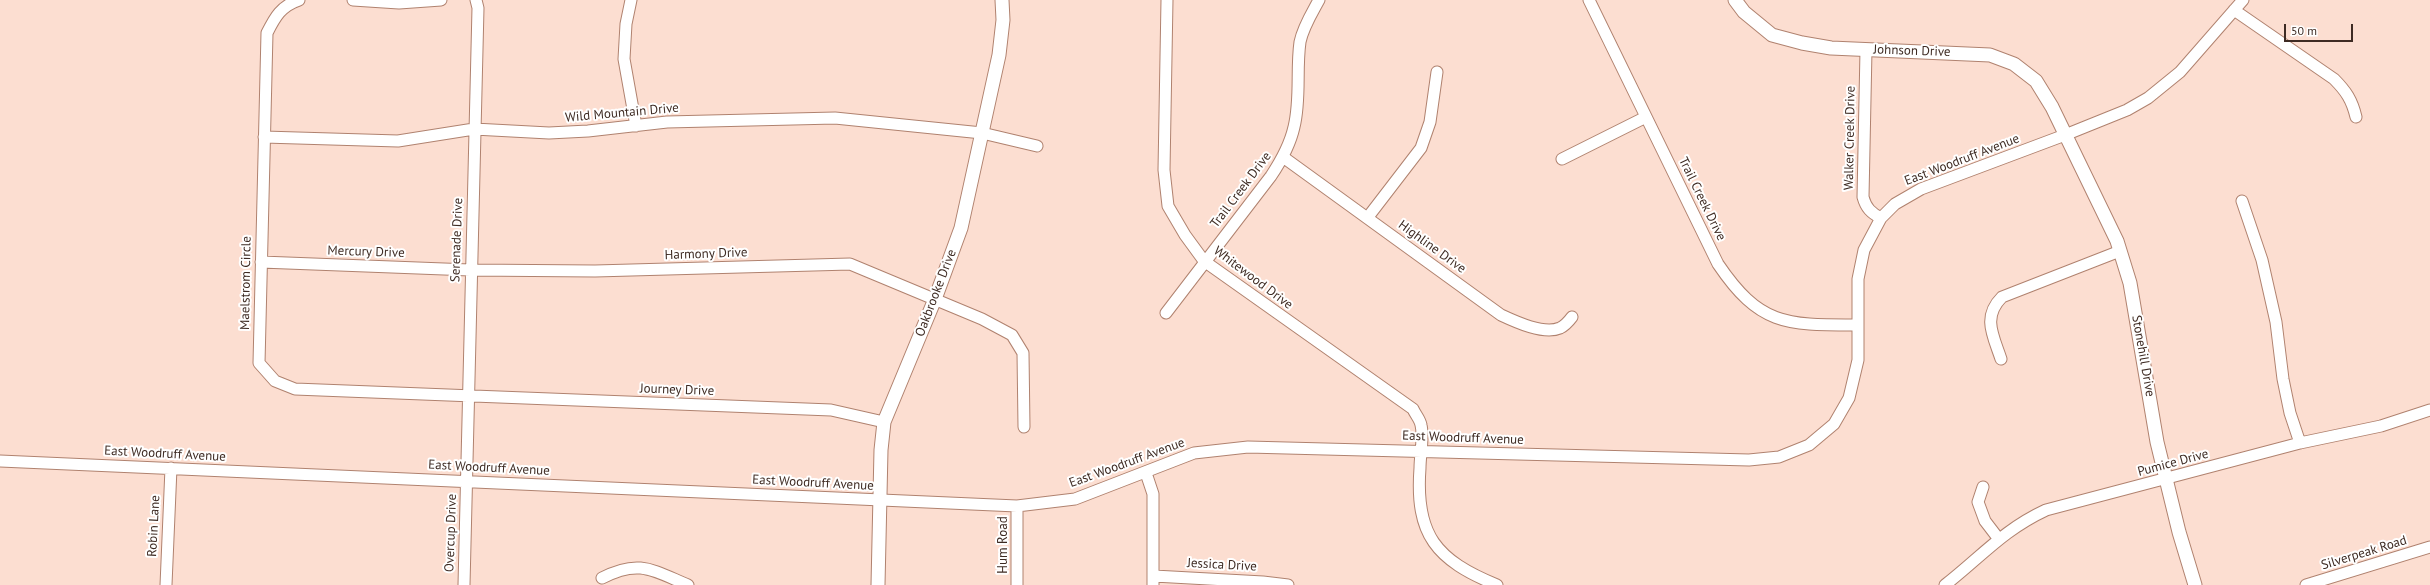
<!DOCTYPE html>
<style>
body{margin:0}
#map{position:relative;width:2430px;height:585px;overflow:hidden;background:#fcded1;font-family:"PT Sans",sans-serif}
canvas{display:block}
.scale{position:absolute;left:2284px;top:24px;width:69px;height:18px;box-sizing:border-box;border:2px solid #3e2b23;border-top:0;padding-left:5px;font-size:12px;line-height:14px;white-space:nowrap;color:#3e2b23;-webkit-text-stroke:3px #fff;paint-order:stroke}
</style>
<div id="map">
<canvas width="2430" height="585"></canvas>
<div class="scale">50 m</div>
</div>
<script>
const g = document.querySelector('canvas').getContext('2d');
g.lineJoin = 'round';
function strokePath(path, color, width, dash) { g.strokeStyle = color; g.lineWidth = width; g.lineCap = dash ? 'butt' : 'round'; g.setLineDash(dash || []); g.stroke(path); }
function write(font, color, halo, rows, align = 'center') {
  g.font = font + ' "PT Sans",sans-serif'; g.lineWidth = 4; g.setLineDash([]); g.textBaseline = 'middle'; g.strokeStyle = halo; g.fillStyle = color; for (const [text, x, y, turn = 0] of rows) {
    g.save(); g.translate(x, y); g.rotate((+turn || 0) * Math.PI / 180); g.textAlign = isNaN(turn) ? turn : align; if (halo) g.strokeText(text, 0, 0); g.fillText(text, 0, 0); g.restore();
  }
}
const minor = new Path2D(`
 M299,0C281,6 275,17 267,33L259,363L275,381L295,389L831,410L884,422
 M353,0L399,3L441,0
 M631,0L626,24L624,59L636,126
 M1167,0L1164,170L1168,206L1185,235L1204,261L1413,409C1415,414 1420,419 1421,425C1424,437 1420,455 1420,468C1415,535 1436,560 1497,585
 M1589,0L1718,264C1760,326 1786,325 1857,325
 M2234,10L2334,79C2346,91 2352,100 2356,117
 M1866,50L1863,197C1866,208 1871,213 1881,218
 M264,137L398,141L474,129L549,133L588,131L667,122L835,118L982,133L1037,146
 M1283,157L1501,315C1516,322 1544,335 1560,328C1564,326 1569,321 1572,317
 M1562,159L1646,117
 M2242,201L2262,260L2276,322L2283,379L2290,413L2300,443
 M1368,217L1421,148L1430,122L1437,72
 M261,262L470,270L595,271L850,264L982,319L1012,335L1023,353L1024,427
 M1166,313L1271,176C1281,161 1290,145 1294,127C1301,99 1296,70 1300,42C1303,27 1312,13 1319,0
 M2001,359C1993,335 1982,317 2002,297L2120,251
 M0,461L1017,506L1075,499L1194,453L1248,447L1749,460L1779,457L1809,445L1834,424L1849,398L1858,360V279L1864,250L1881,218L1895,204L1921,189L2065,135L2127,110L2148,98L2180,72L2243,0
 M1146,473L1153,494V585
 M1983,487L1978,502L1985,521L1998,538
 M1017,506V585
 M1154,576L1263,582L1288,585
 M602,578C639,559 652,570 688,585
 M166,585L171,468
 M464,585L478,8L476,0
 M1945,585C1981,557 2003,530 2046,510L2300,443L2381,426L2430,410
 M2306,585L2430,547`);
const tertiary = new Path2D(`
 M1735,0L1744,12L1772,35L1802,43L1831,48L1990,55L2014,64L2036,81L2052,107L2117,241L2130,283L2157,442L2179,532L2195,585
 M878,585L881,450L884,422L935,299L961,228L999,55L1003,20L1002,0`);
const streetNames = [
 ["Johnson Drive",1912,51,2],
 ["Wild Mountain Drive",622,113,-5],
 ["Walker Creek Drive",1850,138,-89],
 ["East Woodruff Avenue",1962,160,-21],
 ["Trail Creek Drive",1241,190,-53],
 ["Trail Creek Drive",1702,199,64],
 ["Serenade Drive",457,240,-88],
 ["Highline Drive",1432,247,36],
 ["Mercury Drive",366,252,2],
 ["Harmony Drive",706,254,-2],
 ["Whitewood Drive",1253,278,37],
 ["Maelstrom Circle",246,283,-89],
 ["Oakbrooke Drive",936,293,-69],
 ["Stonehill Drive",2143,356,80],
 ["Journey Drive",677,390,2],
 ["East Woodruff Avenue",1463,438,2],
 ["East Woodruff Avenue",165,454,3],
 ["East Woodruff Avenue",1127,463,-20],
 ["Pumice Drive",2173,463,-15],
 ["East Woodruff Avenue",489,468,3],
 ["East Woodruff Avenue",813,483,3],
 ["Robin Lane",154,526,-87],
 ["Overcup Drive",451,533,-88],
 ["Hum Road",1003,545,-90],
 ["Silverpeak Road",2364,553,-17],
 ["Jessica Drive",1222,565,3]
];
strokePath(minor, '#b0826f', 13);
strokePath(tertiary, '#b0826f', 15);
strokePath(minor, '#fff', 11);
strokePath(tertiary, '#fff', 13);
write('13px', '#3e2b23', '#fff', streetNames);
</script>
